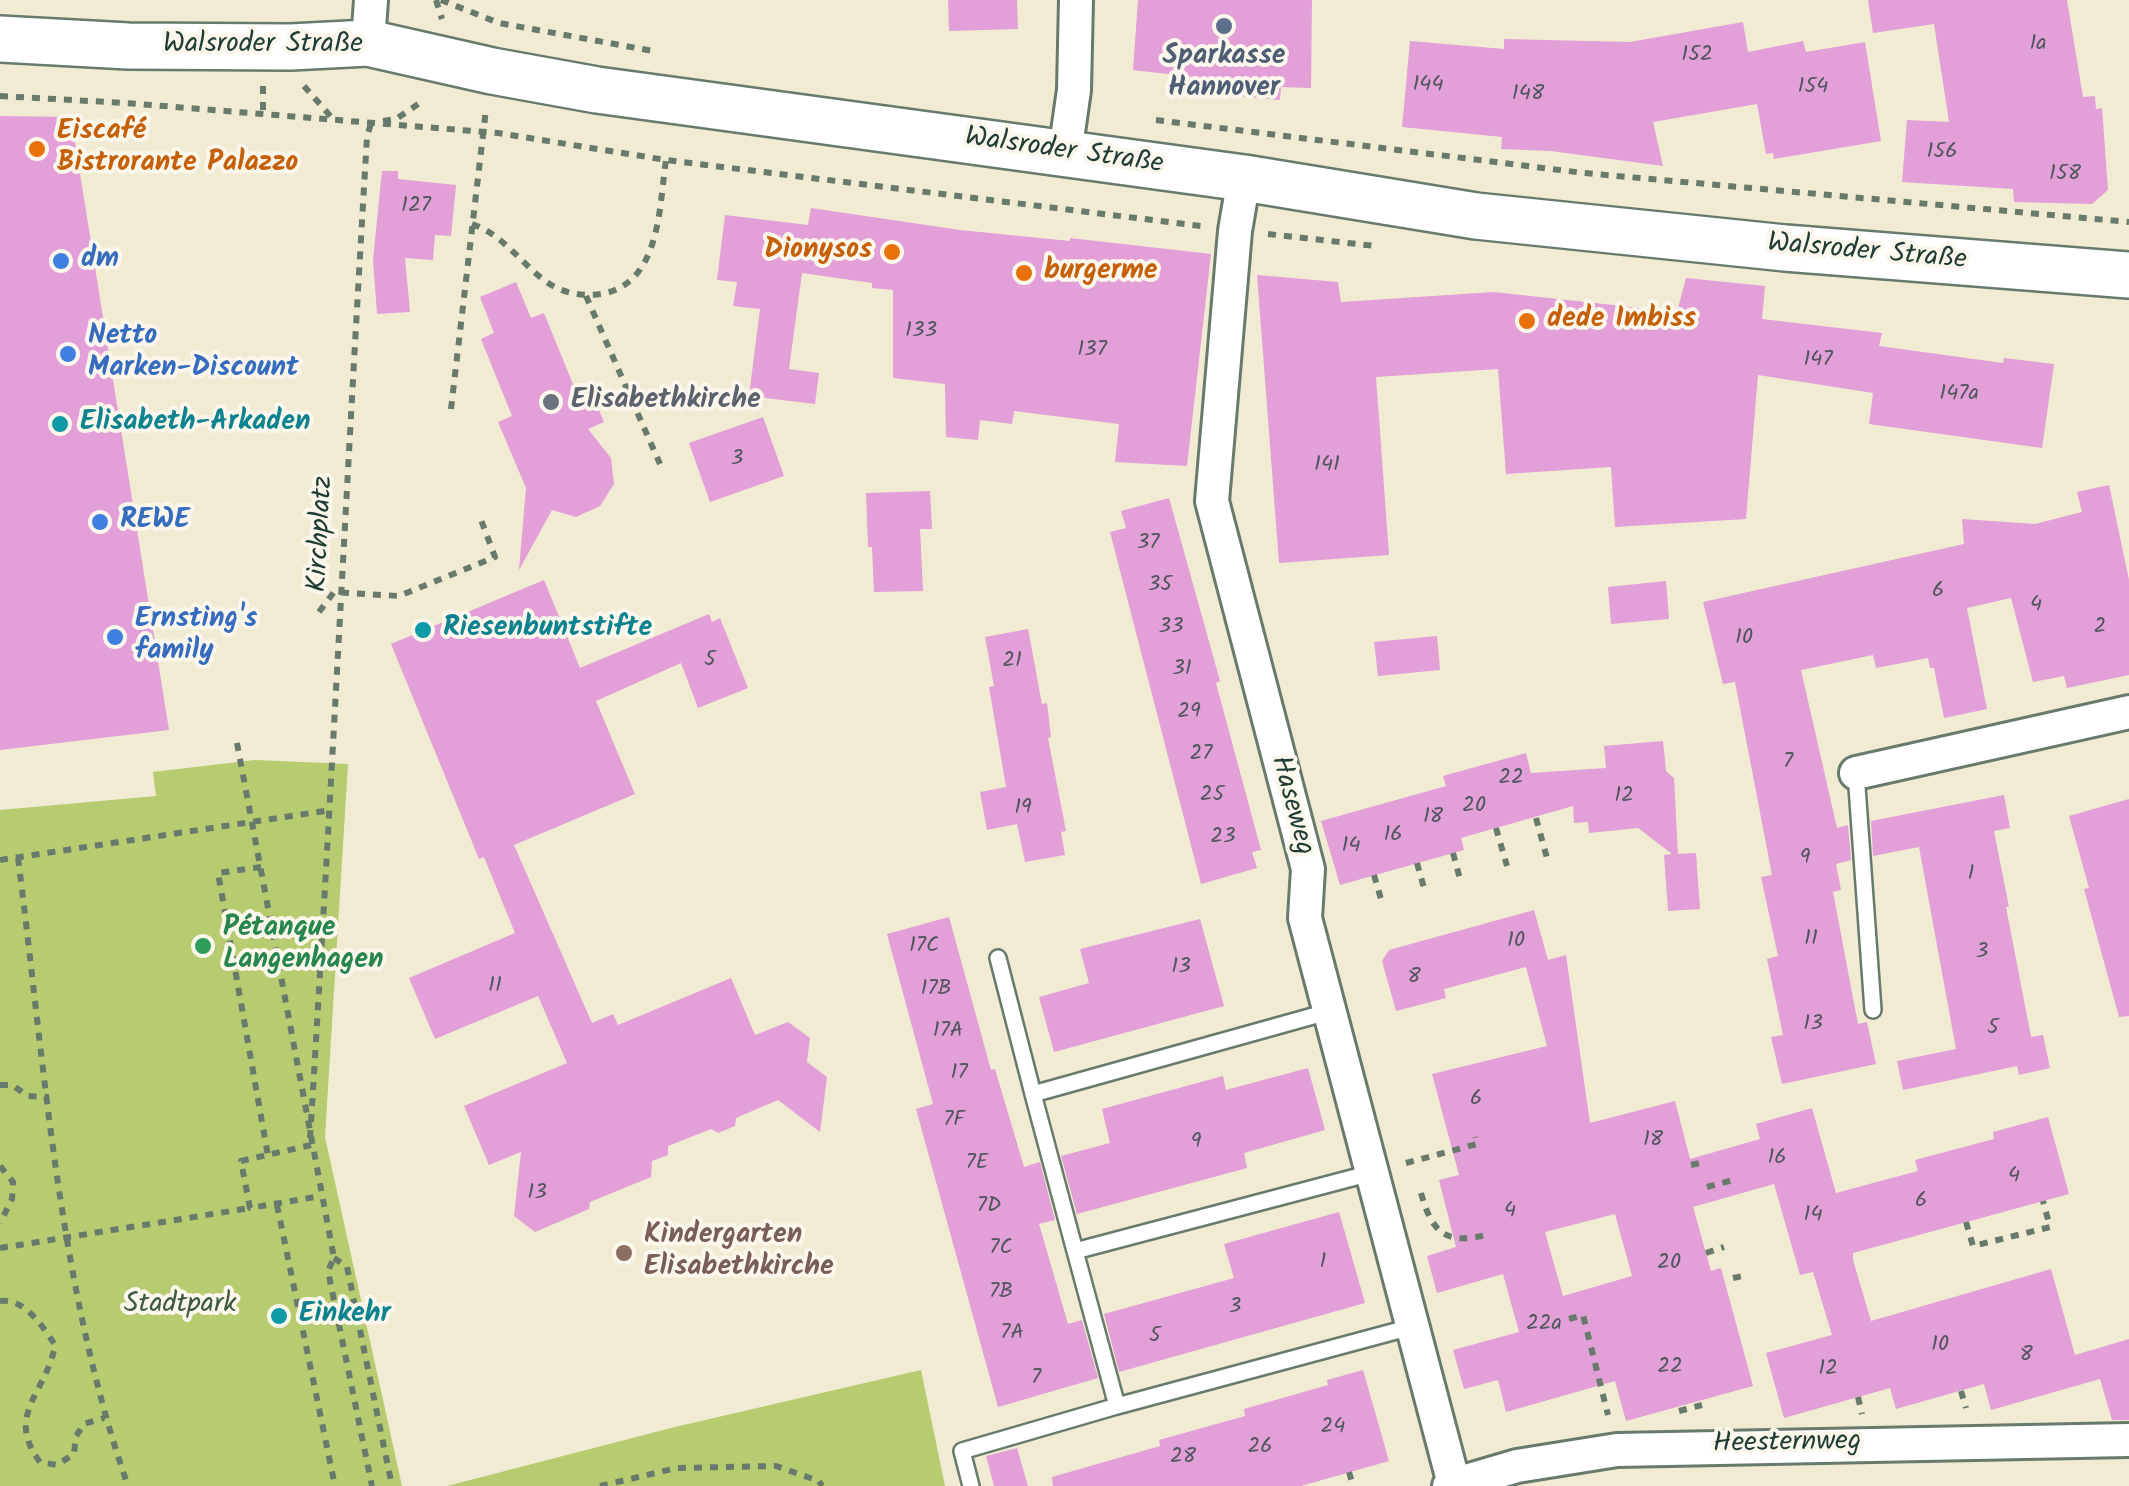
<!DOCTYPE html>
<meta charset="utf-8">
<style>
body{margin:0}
canvas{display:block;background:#f0ebd2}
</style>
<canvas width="2129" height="1486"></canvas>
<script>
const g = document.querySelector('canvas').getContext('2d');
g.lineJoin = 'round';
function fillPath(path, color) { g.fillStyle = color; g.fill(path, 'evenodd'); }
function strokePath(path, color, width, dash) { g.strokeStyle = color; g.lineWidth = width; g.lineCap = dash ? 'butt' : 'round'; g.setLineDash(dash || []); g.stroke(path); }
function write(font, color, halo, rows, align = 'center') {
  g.font = font + ' Kalam,sans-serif'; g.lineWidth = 8; g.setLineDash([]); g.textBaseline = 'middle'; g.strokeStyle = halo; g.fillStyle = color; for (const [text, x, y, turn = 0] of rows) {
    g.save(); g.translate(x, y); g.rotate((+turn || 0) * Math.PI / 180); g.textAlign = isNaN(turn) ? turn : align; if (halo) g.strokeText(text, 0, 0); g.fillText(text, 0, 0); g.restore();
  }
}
const green = new Path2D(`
 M255,760L348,764L325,1137L402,1486H0V810L156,796L153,772Z
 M921,1370L945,1486H447L675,1427Z`);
const building = new Path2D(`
 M948,0H1017L1018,29L949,31Z
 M1138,0H1312L1311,88L1281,87L1280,100L1228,95V81L1133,70Z
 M1868,0H2067L2083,97L2095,96L2096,109L2102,108L2108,190L2092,204L2014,202L2013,189L1902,182L1907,120L1949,122L1934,24L1873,33Z
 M1743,22L1748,52L1803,41L1806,52L1865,42L1881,141L1774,159L1773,153L1766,154L1757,104L1653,122L1663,166L1551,151L1501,149L1502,137L1402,127L1410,41L1504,49V39L1630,42Z
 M0,116L71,117L169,730L0,750Z
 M382,171H398V179L456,185L451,236L435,235L433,260L405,258L410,312L377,314L373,260Z
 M811,208L960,230L1070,241V238L1211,254L1187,466L1115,462L1119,424L1014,411L1012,424L980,420L978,440L946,437L945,384L893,378V290L872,288V283L802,273L789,369L819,373L815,404L749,396L760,309L733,306L737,282L717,280L725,215L808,225Z
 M1257,275L1338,282L1341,302L1494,292L1677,312L1686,278L1765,286L1762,319L1882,333L1879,346L2003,363L2004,358L2054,364L2042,448L1869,424L1873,393L1758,375L1746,519L1615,527L1611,467L1506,474L1498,369L1376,377L1389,555L1279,563Z
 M516,282L531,318L544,313L575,389L588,384L604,422L588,429L611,458L614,484L600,506L576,517L552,510L519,570L526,488L498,422L512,416L481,339L494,333L480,297Z
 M763,417L784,476L710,502L689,443Z
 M2109,485L2129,580V675L2067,688L2064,676L2033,682L2011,598L1967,608L1987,709L1944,718L1934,668H1930L1928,658L1876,668L1873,655L1801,670L1837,828L1848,825L1851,860L1836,864L1841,890L1833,892L1858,1024L1867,1022L1876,1064L1782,1084L1771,1037L1783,1035L1767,959L1778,956L1761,877L1772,875L1735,682L1723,684L1703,602L1964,544L1962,519L2035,524L2082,512L2077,492Z
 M930,491L932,529H920L923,591L874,592L872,547H868L866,493Z
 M1169,498L1220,681L1216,683L1261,850L1252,852L1257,868L1201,884L1110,532L1126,528L1121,511Z
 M544,580L580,668L709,614L712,622L720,618L748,688L698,708L681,663L596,701L635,794L514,845L592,1023L613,1014L618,1025L731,978L755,1035L788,1022L810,1038L807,1062L827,1077L820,1132L778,1100L736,1118L735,1126L718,1133L711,1129L668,1146V1155L652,1161L651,1177L590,1202L589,1209L535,1232L514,1216L521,1152L489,1165L464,1106L567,1063L538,996L435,1039L409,978L515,933L484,857L479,859L391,644Z
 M1666,581L1669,619L1611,624L1608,587Z
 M1028,629L1042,704L1047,703L1051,737L1048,738L1066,831L1061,832L1065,855L1025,862L1017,824L987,830L980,792L1006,787L989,687L994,686L985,637Z
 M1437,636L1440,670L1378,676L1374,642Z
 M1663,741L1666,771L1674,778L1678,854L1696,853L1700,909L1668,911L1664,855L1672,854L1638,828L1589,833L1588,822L1574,823L1573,806L1461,838L1464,850L1340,885L1321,821L1446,786L1443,776L1526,753L1531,773L1606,768L1604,746Z
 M2004,795L2010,828L1994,831L2009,907H2006L2031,1037L2043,1035L2050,1068L2019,1075L2017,1066L1903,1090L1897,1061L1956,1049L1919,847L1873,856L1871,821Z
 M2129,799V1016L2119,1017L2084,889L2089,888L2069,816Z
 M1534,910L1548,960L1566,955L1590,1123L1675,1101L1690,1159L1760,1139L1756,1124L1812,1108L1836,1193L1918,1171L1915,1160L1994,1139L1993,1132L2048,1117L2069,1194L1853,1253V1260L1871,1321L2051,1269L2075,1355L2129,1339V1420H2112L2100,1379L1991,1410L1984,1384L1896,1409L1890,1388L1784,1418L1766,1353L1832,1335L1813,1272L1800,1275L1774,1184L1693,1207L1711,1271L1721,1268L1753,1386L1626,1421L1615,1381L1506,1412L1498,1380L1464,1389L1453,1350L1519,1332L1503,1274L1437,1293L1427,1256L1456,1247L1439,1180L1459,1175L1432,1074L1547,1046L1526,967L1444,989L1446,998L1396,1011L1382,961L1389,950ZM1615,1214L1632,1276L1563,1296L1545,1232Z
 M949,917L991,1070L995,1069L1024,1167L1040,1162L1055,1220L1039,1224L1068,1324L1082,1320L1098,1378L998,1407L916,1109L933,1104L887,934Z
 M1200,919L1224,1006L1054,1052L1039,997L1089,983L1080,949Z
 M1308,1068L1325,1130L1244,1153L1247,1168L1077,1214L1061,1156L1110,1143L1102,1109L1223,1076L1226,1090Z
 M1339,1212L1365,1303L1119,1372L1104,1314L1234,1278L1224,1244Z
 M1363,1370L1389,1461L1301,1486H1053L1052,1477L1160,1446L1159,1440L1245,1416L1244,1409L1328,1385L1327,1380Z
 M1017,1448L1028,1486H994L986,1456Z`);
const path = new Path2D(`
 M436,0L442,19
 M441,0L499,23L653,51
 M263,86V113
 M304,86L332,118
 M0,96L126,103L498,133L666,160L1201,226
 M1156,120L1584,173L2129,222
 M383,121L396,119L424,100
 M472,224C502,234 519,261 544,280C561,293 581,297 601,294C661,284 659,206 666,160
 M1268,234L1375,246
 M586,296L660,464
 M451,409L486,109
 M319,612L334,592L399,596L495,557L480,517
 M237,743L334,1258L328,1271L372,1486
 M1536,818L1547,858
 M1496,828L1507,866
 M1453,853L1460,879
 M18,858C45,1067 58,1286 128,1486
 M0,860L331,810
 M1417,863L1424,888
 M261,867L218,873L268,1156
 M1374,875L1381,899
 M0,1085H12L28,1096L49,1097
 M310,1138C331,804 347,470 367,137L371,123
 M311,1145L241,1161L250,1208L321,1196
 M1406,1163L1477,1144L1475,1137
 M1691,1165L1700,1163
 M0,1166L13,1182L12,1199L0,1223
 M1707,1187L1733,1180
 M1421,1193C1432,1233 1446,1245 1486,1235
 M277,1205L335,1486
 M1966,1222L1973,1246L2050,1227L2043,1201
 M0,1248L250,1208
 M1706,1253L1724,1247
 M334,1258L347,1267L392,1486
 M1733,1278L1743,1276
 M0,1301C25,1298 43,1327 55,1345C47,1393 4,1414 40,1462L57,1465L74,1454L76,1436L84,1424L104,1418
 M1569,1319L1583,1315L1608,1415
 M1961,1391L1966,1408
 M1858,1397L1862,1414
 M1679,1411L1702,1405
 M1349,1472L1353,1486
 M600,1486L677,1468L776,1466L819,1481L822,1486`);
const lane = new Path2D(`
 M1856,773L1873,1010
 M998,958L1033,1094
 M1331,1011L1033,1094L1075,1251L1371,1173
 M1075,1251L1117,1406L1411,1327
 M971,1486L962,1451L1117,1406`);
const street = new Path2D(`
 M368,43L371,0
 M1065,153L1074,90L1076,0
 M1244,178L1235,231L1212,501L1308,869L1305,918L1454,1484
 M1856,773L2129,712
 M1449,1486L1517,1466L1617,1450L2129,1440`);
const secondary = new Path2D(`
 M0,39L128,46L291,47L368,43L492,71L597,90L1244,178L1476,216L1785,248L2129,275`);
const markers = [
 [1224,26,10,"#5c6f8a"],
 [37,149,10,"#e8710a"],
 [892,252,10,"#e8710a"],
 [61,261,10,"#3f7fe0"],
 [1024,273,10,"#e8710a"],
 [1527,321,10,"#e8710a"],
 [68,354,10,"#3f7fe0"],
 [551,402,10,"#6b7280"],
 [60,424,10,"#0f9aa8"],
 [100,522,10,"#3f7fe0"],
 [423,630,10,"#0f9aa8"],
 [115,637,10,"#3f7fe0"],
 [203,946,10,"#2e9e5b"],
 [624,1253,10,"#8d6e63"],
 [279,1316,10,"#0f9aa8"]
];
const numberNames = [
 ["1a",2038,45],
 ["152",1697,56],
 ["144",1428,86],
 ["154",1813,88],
 ["148",1528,95],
 ["156",1942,153],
 ["158",2065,175],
 ["127",416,207],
 ["133",921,332],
 ["137",1092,351],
 ["147",1818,361],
 ["147a",1959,395],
 ["3",737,460],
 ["141",1327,466],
 ["37",1148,544],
 ["35",1160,586],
 ["6",1938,592],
 ["4",2036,606],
 ["33",1171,628],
 ["2",2100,628],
 ["10",1744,639],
 ["5",710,661],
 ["21",1012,662],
 ["31",1182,670],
 ["29",1189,713],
 ["27",1201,755],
 ["7",1788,763],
 ["22",1511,779],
 ["25",1212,796],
 ["12",1624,797],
 ["20",1474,807],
 ["19",1023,809],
 ["18",1433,818],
 ["16",1393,836],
 ["23",1223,838],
 ["14",1351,847],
 ["9",1805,859],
 ["1",1971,875],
 ["11",1811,940],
 ["10",1516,942],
 ["17C",924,947],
 ["3",1982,953],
 ["13",1181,968],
 ["8",1414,978],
 ["11",495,987],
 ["17B",936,990],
 ["13",1813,1025],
 ["5",1993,1029],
 ["17A",948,1032],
 ["17",959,1074],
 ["6",1476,1100],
 ["7F",954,1121],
 ["18",1653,1141],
 ["9",1196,1143],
 ["16",1777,1159],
 ["7E",977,1164],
 ["4",2014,1177],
 ["13",537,1194],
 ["6",1921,1202],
 ["7D",989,1207],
 ["4",1510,1212],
 ["14",1813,1216],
 ["7C",1001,1249],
 ["1",1323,1263],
 ["20",1669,1264],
 ["7B",1001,1293],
 ["3",1235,1308],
 ["22a",1544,1325],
 ["7A",1012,1334],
 ["5",1155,1337],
 ["10",1940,1346],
 ["8",2026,1356],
 ["22",1670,1368],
 ["12",1828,1370],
 ["7",1036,1379],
 ["24",1333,1428],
 ["26",1260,1448],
 ["28",1183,1458]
];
const streetNames = [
 ["Walsroder Straße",263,46],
 ["Walsroder Straße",1064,153,8],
 ["Walsroder Straße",1867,254,5],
 ["Kirchplatz",323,534,-87],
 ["Haseweg",1290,806,75],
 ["Heesternweg",1787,1445,-1]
];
const serviceNames = [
 ["Sparkasse",1224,58],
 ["Hannover",1224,90]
];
const foodNames = [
 ["Eiscafé",57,133],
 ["Bistrorante Palazzo",57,165],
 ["Dionysos",872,252,"right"],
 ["burgerme",1044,273],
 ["dede Imbiss",1547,321]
];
const shopNames = [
 ["dm",81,261],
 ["Netto",88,338],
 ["Marken-Discount",88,370],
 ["REWE",120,522],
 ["Ernsting's",135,621],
 ["family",135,653]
];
const worshipNames = [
 ["Elisabethkirche",571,402]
];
const cultureNames = [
 ["Elisabeth-Arkaden",80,424],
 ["Riesenbuntstifte",443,630],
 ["Einkehr",299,1316]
];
const leisureNames = [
 ["Pétanque",223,930],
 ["Langenhagen",223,962]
];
const educationNames = [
 ["Kindergarten",644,1237],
 ["Elisabethkirche",644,1269]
];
const parkNames = [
 ["Stadtpark",180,1306]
];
fillPath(green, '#b7cc70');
fillPath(building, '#e29fd8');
strokePath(lane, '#687a6b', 20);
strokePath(street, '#687a6b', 38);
strokePath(secondary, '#687a6b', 50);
strokePath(path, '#687a6b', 6, [8, 8]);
strokePath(lane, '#fff', 15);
strokePath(street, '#fff', 32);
strokePath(secondary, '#fff', 45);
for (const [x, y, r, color] of markers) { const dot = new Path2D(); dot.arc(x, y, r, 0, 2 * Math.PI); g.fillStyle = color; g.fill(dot); strokePath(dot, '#fbf7ec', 4); }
write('22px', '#50565d', null, numberNames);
write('28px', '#1f3d34', '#fbf7ec', streetNames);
write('bold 28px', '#4e5e75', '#fbf7ec', serviceNames);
write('bold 28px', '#c56008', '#fbf7ec', foodNames, 'left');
write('bold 28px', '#366cbe', '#fbf7ec', shopNames, 'left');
write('bold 28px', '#5b616d', '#fbf7ec', worshipNames, 'left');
write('bold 28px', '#0d838f', '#fbf7ec', cultureNames, 'left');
write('bold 28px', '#27864d', '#fbf7ec', leisureNames, 'left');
write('bold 28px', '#785e54', '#fbf7ec', educationNames, 'left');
write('28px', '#3d5a40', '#fbf7ec', parkNames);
</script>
